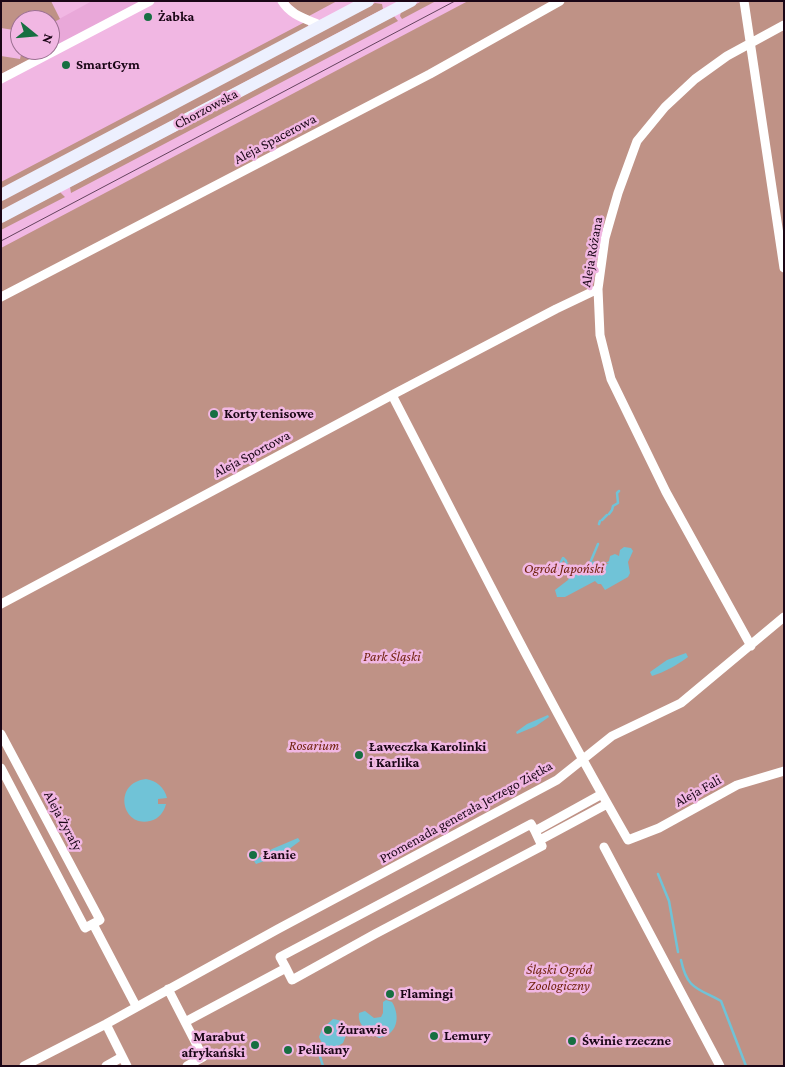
<!DOCTYPE html>
<meta charset="utf-8">
<style>
body{margin:0}
#map{position:relative;width:785px;height:1067px;overflow:hidden;background:#f1b7e3;font-family:"Crimson Pro",serif}
canvas{display:block}
.frame{position:absolute;inset:0;border:2px solid #1a0616;pointer-events:none}
.north{position:absolute;left:10px;top:10px;width:50px;height:50px;box-sizing:border-box;background:#f1b7e3;border:1px solid #9b7091;border-radius:50%;rotate:107deg;font-size:14px;font-weight:700;line-height:20px;text-align:center;color:#1a0616}
.north::after{content:'';display:block;margin:auto;width:18px;height:22px;background:#176f42;clip-path:polygon(50% 0,100% 100%,50% 72%,0 100%)}
</style>
<div id="map">
<canvas width="785" height="1067"></canvas>
<div class="frame"></div>
<div class="north">N</div>
</div>
<script>
const g = document.querySelector('canvas').getContext('2d');
g.lineJoin = 'round';
function fillPath(path, color) { g.fillStyle = color; g.fill(path, 'evenodd'); }
function strokePath(path, color, width, dash) { g.strokeStyle = color; g.lineWidth = width; g.lineCap = dash ? 'butt' : 'round'; g.setLineDash(dash || []); g.stroke(path); }
function write(font, color, halo, rows, align = 'center') {
  g.font = font + ' "Crimson Pro",serif'; g.lineWidth = 5; g.setLineDash([]); g.textBaseline = 'middle'; g.strokeStyle = halo; g.fillStyle = color; for (const [text, x, y, turn = 0] of rows) {
    g.save(); g.translate(x, y); g.rotate((+turn || 0) * Math.PI / 180); g.textAlign = isNaN(turn) ? turn : align; if (halo) g.strokeText(text, 0, 0); g.fillText(text, 0, 0); g.restore();
  }
}
const built = new Path2D(`
 M92,1H146L46,54L44,50H50V24Z`);
const green = new Path2D(`
 M1,1H51L60,19L50,24V20H20V31L1,28Z
 M287,1H337L309,16L299,12Z
 M422,1H436L402,19L400,16L401,12Z
 M468,1H784V1066H1V248Z
 M375,3L382,4L383,9L1,211V200Z
 M394,16L398,21L71,193L70,187Z
 M305,22L308,24V27L1,189V182Z
 M22,50H44L45,52L1,74V56L20,59Z
 M60,192L65,197L1,230V223Z`);
const water = new Path2D(`
 M624,547L631,548L633,551L628,562L630,573L628,577L605,590L601,584H598L595,581L565,597H557L555,590L568,580L572,571L567,570L564,566L558,569L556,566L569,562L567,564L571,568L577,567L579,572L593,566H586L594,561L599,566L602,564L604,566L609,563H606L609,561L610,556L615,554L619,556L620,550Z
 M686,653L688,657C677,665 665,672 652,676L650,672L667,660Z
 M548,715L549,717L536,726L517,734L516,732L527,724Z
 M146,779C157,781 164,787 167,798L158,799V804H166C164,812 159,819 150,821C122,828 112,783 146,779Z
 M298,838L300,841L281,855L256,864L254,861L272,849Z
 M386,1000L392,1002C401,1017 397,1035 379,1038C369,1032 357,1026 359,1013L365,1011L374,1018L381,1017L383,1013V1002Z
 M333,1019C342,1020 346,1024 347,1033L343,1043C332,1050 324,1050 319,1037L322,1029Z`);
const stream = new Path2D(`
 M609,514L612,510L613,506L618,503L617,493L619,491
 M602,520L607,515
 M599,524L600,521
 M590,563L598,544
 M560,564L563,558L566,561V564
 M658,874L669,901L678,952
 M681,960C687,989 697,988 721,1001L746,1066
 M347,1033L354,1034L366,1028
 M321,1044L318,1050L323,1066`);
const street = new Path2D(`
 M282,1C291,16 307,19 322,26
 M744,1L784,268
 M1,79L150,1
 M1,297L430,74L560,1
 M392,395C469,544 544,694 628,840L659,828L737,785L784,771
 M1,604L392,395L556,309L598,289
 M751,646L666,492L611,379L600,335L598,289L605,238L618,193L637,141L665,107L695,79L727,56L784,25
 M1,734L100,920L85,928L1,768
 M540,840L607,804
 M604,847L720,1066
 M93,924L136,1006
 M286,968L292,980L375,934L542,846L535,831L602,794
 M168,989L203,1057L187,1066
 M185,1022L286,968L280,957L531,824L535,831
 M106,1024L127,1066
 M24,1066L106,1024L278,929L557,780L612,736L681,703L784,617
 M106,1066L122,1057`);
const secondary = new Path2D(`
 M1,195L368,1
 M1,217L411,1`);
const tram = new Path2D(`
 M1,241L455,1`);
const markers = [
 [148,17,5,"#176f42"],
 [66,65,5,"#176f42"],
 [214,414,5,"#176f42"],
 [359,755,5,"#176f42"],
 [253,855,5,"#176f42"],
 [390,994,5,"#176f42"],
 [328,1030,5,"#176f42"],
 [434,1036,5,"#176f42"],
 [572,1041,5,"#176f42"],
 [255,1045,5,"#176f42"],
 [288,1050,5,"#176f42"]
];
const poiNames = [
 ["Żabka",158,17],
 ["SmartGym",76,65],
 ["Korty tenisowe",224,414],
 ["Ławeczka Karolinki",369,747],
 ["i Karlika",369,763],
 ["Łanie",263,855],
 ["Flamingi",400,994],
 ["Żurawie",338,1030],
 ["Lemury",444,1036],
 ["Marabut",245,1037,"right"],
 ["afrykański",245,1053,"right"],
 ["Świnie rzeczne",582,1041],
 ["Pelikany",298,1050]
];
const streetNames = [
 ["Chorzowska",206,109,-28],
 ["Aleja Spacerowa",275,139,-28],
 ["Aleja Różana",592,252,-80],
 ["Aleja Sportowa",252,454,-28],
 ["Aleja Fali",698,791,-29],
 ["Promenada generała Jerzego Ziętka",466,812,-29],
 ["Aleja Żyrafy",63,821,62]
];
const parkNames = [
 ["Ogród Japoński",564,569],
 ["Park Śląski",392,657],
 ["Rosarium",314,746],
 ["Śląski Ogród",559,970],
 ["Zoologiczny",559,986]
];
fillPath(built, '#e9a8d9');
fillPath(green, '#bf9286');
fillPath(water, '#70c3d7');
strokePath(stream, '#70c3d7', 2.5);
strokePath(street, '#fff', 9);
strokePath(secondary, '#edf0fe', 12);
strokePath(tram, '#64435d', 1);
for (const [x, y, r, color] of markers) { const dot = new Path2D(); dot.arc(x, y, r, 0, 2 * Math.PI); g.fillStyle = color; g.fill(dot); strokePath(dot, '#f1b7e3', 2); }
write('bold 14px', '#1a0616', '#f1b7e3', poiNames, 'left');
write('14px', '#1a0616', '#f1b7e3', streetNames);
write('italic 14px', '#6e1f0a', '#f1b7e3', parkNames);
</script>
